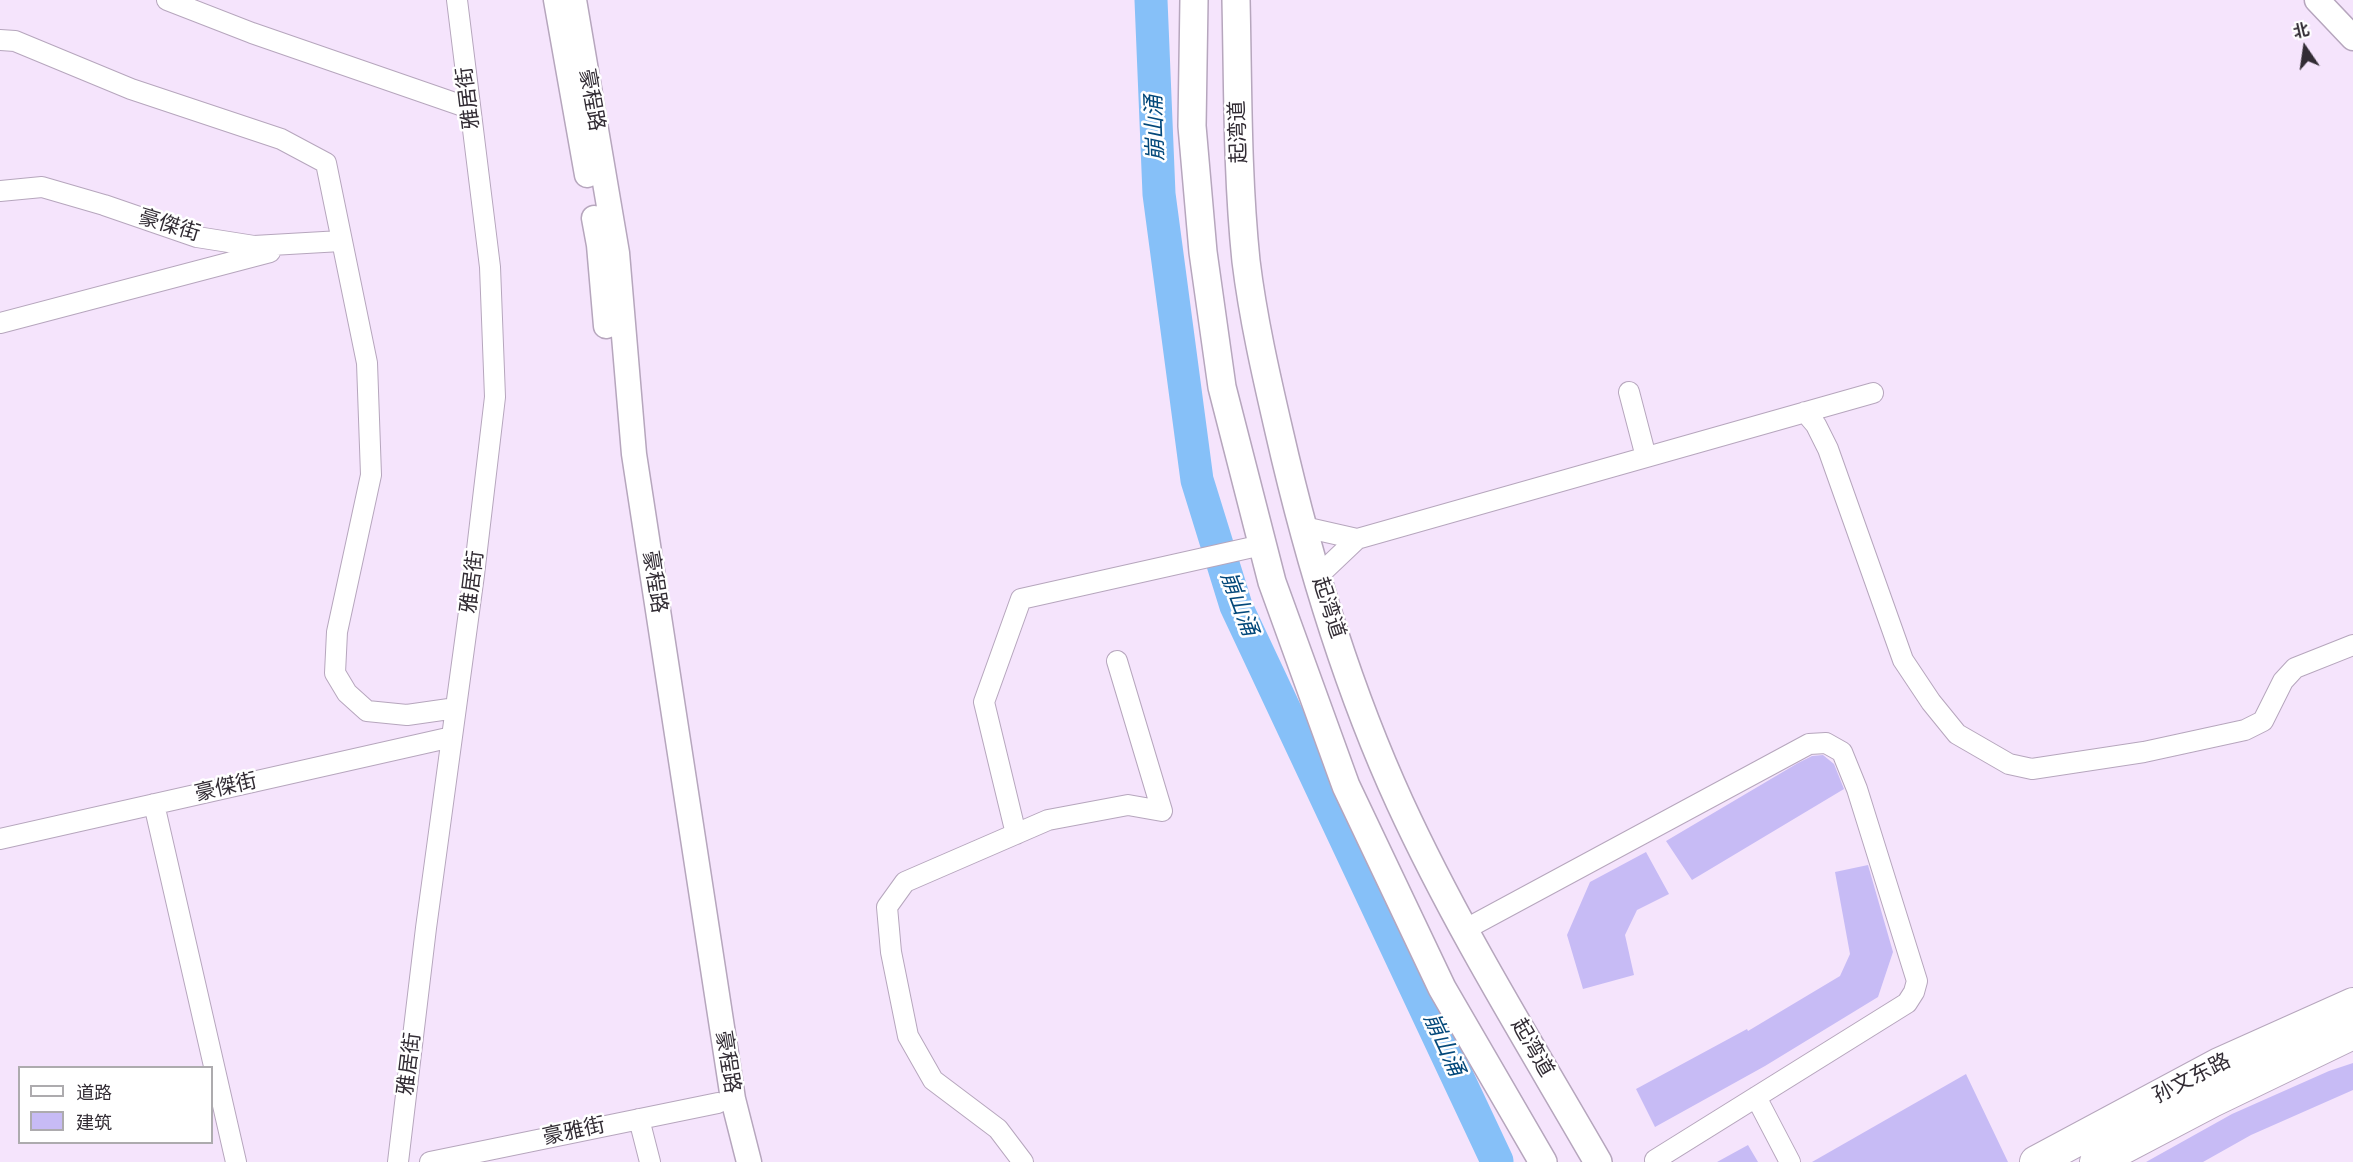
<!DOCTYPE html>
<meta charset="utf-8">
<style>
body{margin:0}
#map{position:relative;width:2353px;height:1162px;overflow:hidden;background:#f5e4fc;font-family:"Archivo Narrow","Noto Sans SC",sans-serif}
canvas{display:block}
.legend{position:absolute;left:18px;top:1066px;width:195px;height:78px;box-sizing:border-box;background:#fff;border:2px solid #adabae;margin:0;padding:8px 10px;list-style:none;font-size:18px;color:#322c34}
.legend li{display:flex;align-items:center;gap:12px;height:30px}
.legend b{width:30px;border:2px solid #adabae}
.north{position:absolute;left:2275px;top:18px;width:60px;height:60px;-webkit-text-stroke:4px #fff;paint-order:stroke;rotate:347deg;font-size:16px;font-weight:700;line-height:24px;text-align:center;color:#322c34}
.north::after{content:'';display:block;margin:auto;width:21px;height:27px;background:#322c34;clip-path:polygon(50% 0,100% 100%,50% 72%,0 100%)}
</style>
<div id="map">
<canvas width="2353" height="1162"></canvas>
<ul class="legend">
<li><b style="height:8px;background:#fff"></b>道路</li>
<li><b style="height:16px;background:#c7bbf5"></b>建筑</li>
</ul>
<div class="north">北</div>
</div>
<script>
const g = document.querySelector('canvas').getContext('2d');
g.lineJoin = 'round';
function strokePath(path, color, width, dash) { g.strokeStyle = color; g.lineWidth = width; g.lineCap = dash ? 'butt' : 'round'; g.setLineDash(dash || []); g.stroke(path); }
function fillPath(path, color) { g.fillStyle = color; g.fill(path, 'evenodd'); }
function write(font, color, halo, rows, align = 'center') {
  g.font = font + ' "Archivo Narrow","Noto Sans SC",sans-serif'; g.lineWidth = 5; g.setLineDash([]); g.textBaseline = 'middle'; g.strokeStyle = halo; g.fillStyle = color; for (const [text, x, y, turn = 0] of rows) {
    g.save(); g.translate(x, y); g.rotate((+turn || 0) * Math.PI / 180); g.textAlign = isNaN(turn) ? turn : align; if (halo) g.strokeText(text, 0, 0); g.fillText(text, 0, 0); g.restore();
  }
}
const river = new Path2D(`
 M1151,0L1159,194L1197,480L1236,606L1497,1161`);
const building = new Path2D(`
 M1823,755L1834,764L1844,789L1692,880L1666,841L1798,763L1812,756Z
 M1646,852L1669,894L1637,910L1625,935L1634,975L1583,989L1567,935L1590,882Z
 M1868,865L1893,952L1878,997L1765,1066L1655,1127L1636,1089L1747,1029L1748,1031L1840,976L1850,954L1835,872Z
 M2353,1063V1090L2251,1135L2203,1162H2146L2232,1114L2329,1071Z
 M1966,1074L2008,1162H1812Z
 M1748,1145L1758,1162H1717Z`);
const minor = new Path2D(`
 M167,0L252,33L469,108
 M0,40L15,41L131,89L281,139L326,163L367,363L371,475L337,632L335,673L347,693L367,711L407,715L456,708
 M0,191L42,187L104,205L197,237L254,246L341,241
 M0,323L270,252
 M1629,392L1646,457
 M1805,412L1816,425L1828,449L1903,660L1931,702L1957,734L2009,764L2032,769L2144,752L2245,730L2263,721L2283,681L2295,668L2353,645
 M1304,527L1357,539
 M1318,576L1357,539L1873,393
 M154,804L236,1162
 M1016,834L984,702L1021,599L1262,545
 M0,839L452,737
 M1464,930L1809,744L1826,743L1842,752L1857,789L1917,981L1914,992L1907,1003L1655,1160
 M1756,1097L1790,1162
 M639,1119L650,1162
 M398,1162L426,928L474,575L495,397L490,267L457,0
 M430,1162L718,1103
 M1023,1162L998,1129L933,1080L908,1036L891,952L887,907L905,882L1048,820L1128,805L1162,811L1117,661`);
const tertiary = new Path2D(`
 M556,0L587,175
 M574,0L617,253L634,454L733,1099L749,1162
 M2317,0L2353,38
 M594,218L599,245L606,326`);
const secondary = new Path2D(`
 M1194,0L1192,126L1203,252L1222,387L1272,582L1346,786L1442,988L1543,1162
 M1236,0C1238,87 1237,174 1246,261C1253,318 1266,375 1279,431C1308,558 1346,685 1400,803C1457,927 1530,1044 1598,1162`);
const primary = new Path2D(`
 M2036,1162L2219,1064L2353,1004
 M2096,1162L2212,1101L2353,1033`);
const streetNames = [
 ["雅居街",469,98,-97],
 ["豪程路",591,100,80],
 ["起湾道",1239,132,-92],
 ["豪傑街",169,226,17],
 ["雅居街",473,582,-83],
 ["豪程路",654,582,81],
 ["起湾道",1328,608,72],
 ["豪傑街",226,788,-13],
 ["起湾道",1532,1048,60],
 ["豪程路",727,1062,81],
 ["雅居街",410,1064,-83],
 ["孙文东路",2192,1079,-27],
 ["豪雅街",574,1132,-12]
];
const waterNames = [
 ["崩山涌",1156,128,-92],
 ["崩山涌",1238,604,69],
 ["崩山涌",1443,1045,65]
];
strokePath(river, '#86c0f8', 33);
fillPath(building, '#c7bbf5');
strokePath(minor, '#b6a6bd', 22);
strokePath(tertiary, '#b6a6bd', 27);
strokePath(secondary, '#b6a6bd', 30);
strokePath(primary, '#b6a6bd', 34);
strokePath(minor, '#fff', 20);
strokePath(tertiary, '#fff', 24);
strokePath(secondary, '#fff', 27);
strokePath(primary, '#fff', 32);
write('21px', '#322c34', '#fff', streetNames);
write('italic 22px', '#03487a', '#fff', waterNames);
</script>
